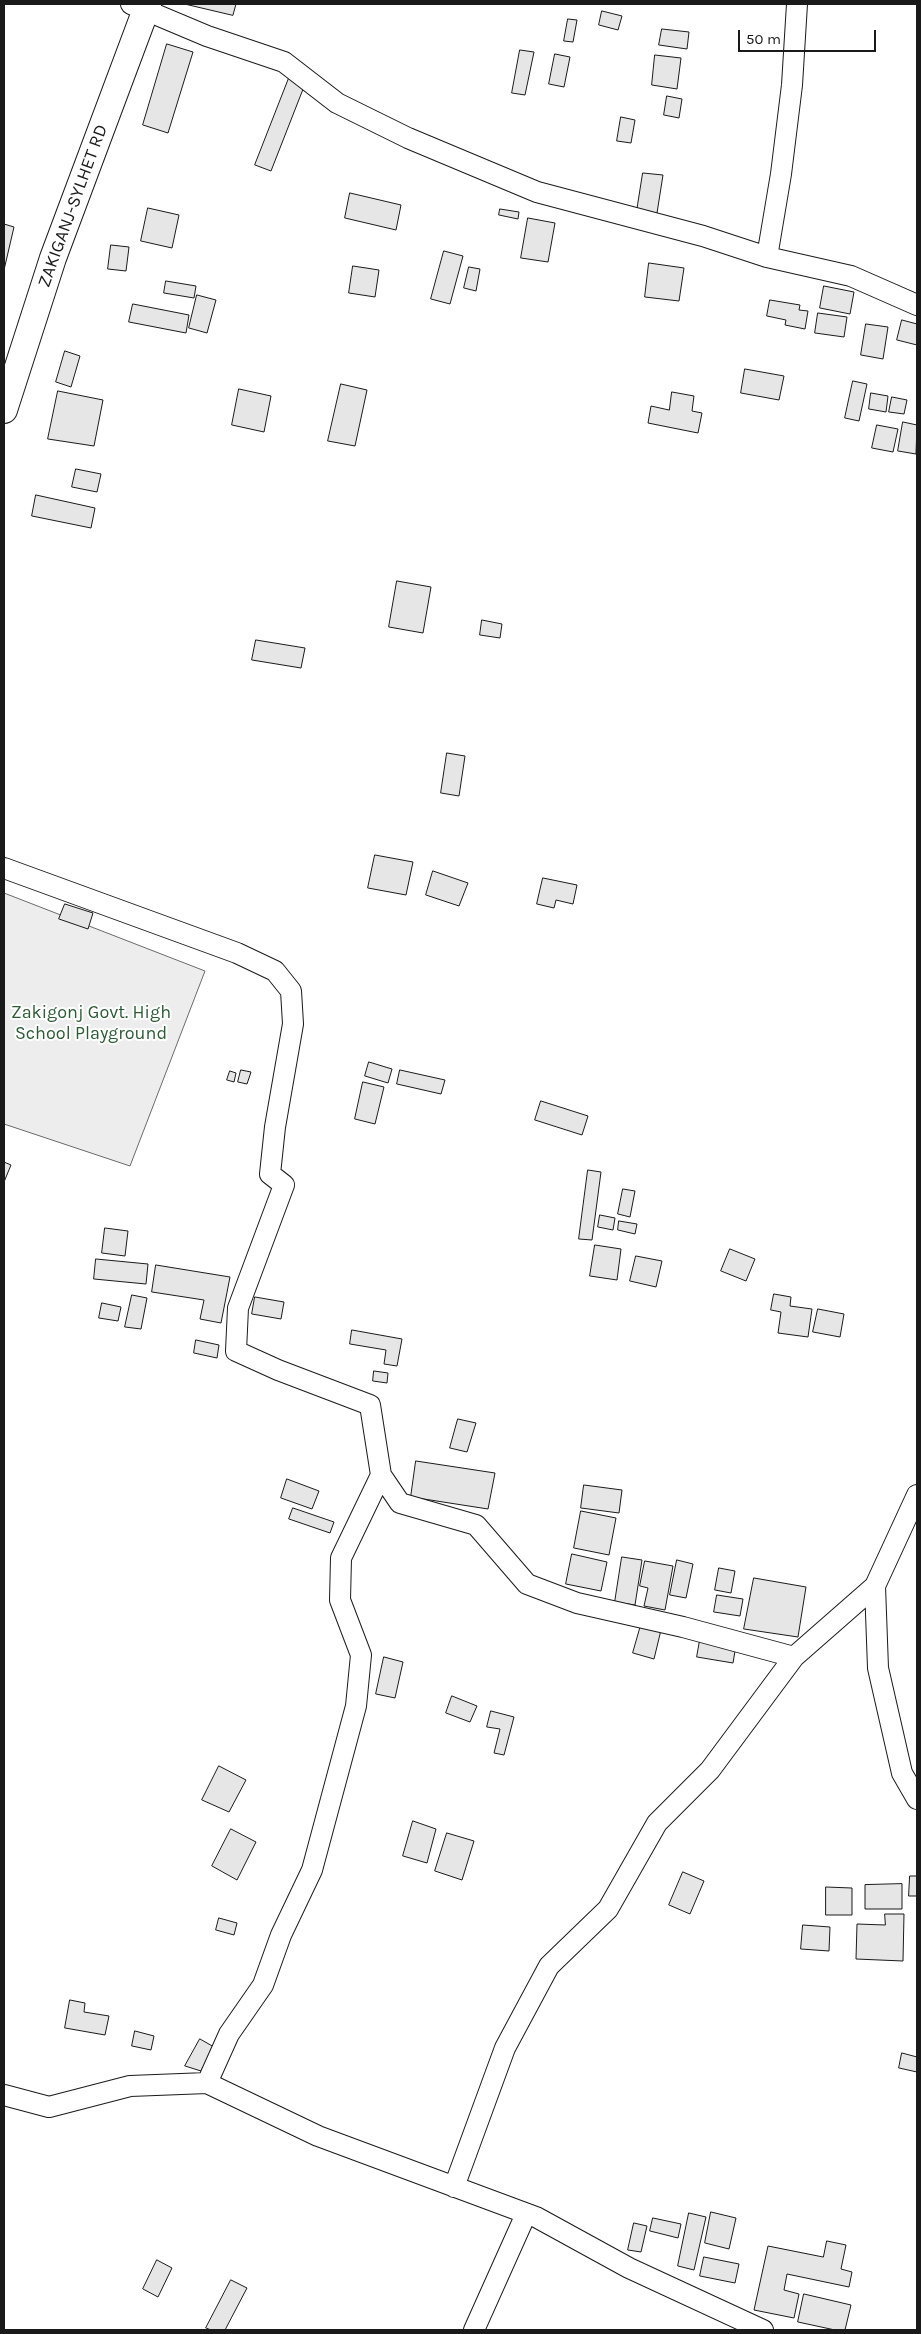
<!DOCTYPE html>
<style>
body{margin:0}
#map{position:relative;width:921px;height:2334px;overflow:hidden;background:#fff;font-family:Karla,sans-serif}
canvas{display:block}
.frame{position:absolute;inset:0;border:5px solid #1a1a1a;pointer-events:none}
.scale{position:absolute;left:738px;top:30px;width:138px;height:22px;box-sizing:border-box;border:2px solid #1a1a1a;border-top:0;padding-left:6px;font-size:15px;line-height:18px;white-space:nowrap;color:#1a1a1a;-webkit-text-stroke:4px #fff;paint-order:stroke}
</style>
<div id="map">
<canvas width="921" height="2334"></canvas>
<div class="frame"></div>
<div class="scale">50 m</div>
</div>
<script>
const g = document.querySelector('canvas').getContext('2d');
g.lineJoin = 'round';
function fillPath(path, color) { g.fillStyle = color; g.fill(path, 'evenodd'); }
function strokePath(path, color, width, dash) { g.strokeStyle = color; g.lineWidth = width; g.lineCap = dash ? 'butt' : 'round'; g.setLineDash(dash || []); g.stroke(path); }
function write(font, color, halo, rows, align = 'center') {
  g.font = font + ' Karla,sans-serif'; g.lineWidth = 4; g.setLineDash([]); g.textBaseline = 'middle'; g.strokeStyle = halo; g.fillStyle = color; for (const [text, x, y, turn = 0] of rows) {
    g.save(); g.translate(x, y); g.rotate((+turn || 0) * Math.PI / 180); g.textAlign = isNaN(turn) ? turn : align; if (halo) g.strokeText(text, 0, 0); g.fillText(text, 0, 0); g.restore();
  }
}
const built = new Path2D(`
 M4,893L205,971L130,1166L4,1124Z`);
const building = new Path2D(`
 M185,4H236L233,15Z
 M602,11L622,16L618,30L599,25Z
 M568,19L577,20L573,42L564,41Z
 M662,29L689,32L687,49L659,45Z
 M167,44L193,52L168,133L143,125Z
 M520,50L534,52L525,95L512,93Z
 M555,54L570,57L564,87L549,84Z
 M655,55L681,58L677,89L652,85Z
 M291,73L307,79L271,171L255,165Z
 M667,96L682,99L679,118L664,115Z
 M621,117L635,120L631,143L617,141Z
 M643,173L663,175L657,213L637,211Z
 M350,193L401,205L396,230L345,218Z
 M148,208L179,215L172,248L141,241Z
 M500,209L519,212L518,219L499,215Z
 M528,218L555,223L548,262L521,258Z
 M4,224L14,227L4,270Z
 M111,245L129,247L126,271L108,269Z
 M444,251L463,256L450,304L431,299Z
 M649,263L684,268L679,301L645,297Z
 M353,266L379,270L375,297L349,293Z
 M469,267L480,269L476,291L464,288Z
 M166,281L196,286L194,298L164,293Z
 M824,286L854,292L850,314L820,308Z
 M197,295L216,300L207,333L189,328Z
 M770,300L800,305L799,310L808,311L805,329L785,325L786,320L767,316Z
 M133,304L189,315L186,333L129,322Z
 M818,313L847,317L844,337L815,333Z
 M902,320L917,324V345L897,340Z
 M866,324L888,327L883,359L861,355Z
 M65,351L80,356L71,387L56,382Z
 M745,369L784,376L779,400L741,393Z
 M853,381L867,384L859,421L845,418Z
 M341,384L367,390L355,446L328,441Z
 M239,389L271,396L264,432L232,425Z
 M58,391L103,400L94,446L48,439Z
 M672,392L694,396L692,411L702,413L698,433L648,423L651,406L669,410Z
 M871,393L888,396L886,412L869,409Z
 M892,397L907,400L904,414L889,412Z
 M903,422L917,425L916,454L898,451Z
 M877,425L898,429L893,452L872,448Z
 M76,469L101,474L97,492L72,487Z
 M36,495L95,508L91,528L32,516Z
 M397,581L431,587L423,633L389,627Z
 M482,620L502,624L500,638L480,635Z
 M256,640L305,648L301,668L252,660Z
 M447,753L465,756L459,796L441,793Z
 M375,855L413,862L406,895L368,888Z
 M433,871L468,883L459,906L426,895Z
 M543,878L577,885L573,904L556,900L554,908L537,904Z
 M65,904L93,913L88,929L59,919Z
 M369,1062L392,1069L388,1083L365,1076Z
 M241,1070L251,1072L247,1084L238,1082Z
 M400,1070L445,1080L441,1094L397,1084Z
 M230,1071L236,1073L234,1082L227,1080Z
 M363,1082L384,1087L375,1124L355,1119Z
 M541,1101L588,1116L582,1135L535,1120Z
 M4,1162L11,1165L4,1182Z
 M588,1170L601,1172L592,1240L579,1239Z
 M623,1189L635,1191L630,1217L618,1214Z
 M600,1215L615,1218L613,1230L598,1227Z
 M619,1221L637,1224L635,1234L618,1230Z
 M105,1228L128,1231L125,1256L102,1253Z
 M595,1245L621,1249L617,1280L590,1276Z
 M730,1249L755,1259L746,1281L721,1271Z
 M636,1256L662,1261L656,1287L630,1281Z
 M96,1259L148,1264L146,1284L94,1279Z
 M156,1265L230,1277L221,1323L200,1319L204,1300L152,1292Z
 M774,1294L791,1297L790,1306L812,1309L808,1337L778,1333L781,1312L771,1310Z
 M132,1295L147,1298L141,1329L125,1327Z
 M255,1297L284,1302L281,1319L252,1314Z
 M102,1303L121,1307L118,1321L99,1318Z
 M818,1309L844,1314L840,1337L813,1332Z
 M352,1330L402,1339L397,1366L384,1364L386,1350L350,1344Z
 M196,1340L219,1345L217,1358L194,1353Z
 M374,1371L388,1373L387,1383L373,1381Z
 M458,1419L476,1423L467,1452L450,1448Z
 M416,1461L495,1473L488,1509L411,1497Z
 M287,1479L319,1491L312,1509L281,1498Z
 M584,1485L622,1490L619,1513L581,1508Z
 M293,1508L334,1522L330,1533L289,1519Z
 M581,1511L616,1518L609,1555L574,1548Z
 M572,1554L607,1562L601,1591L566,1584Z
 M622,1557L642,1560L635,1605L615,1602Z
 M677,1560L693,1564L686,1598L670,1595Z
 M645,1561L673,1566L665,1610L644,1606L648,1588L640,1586Z
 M719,1568L735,1571L731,1593L715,1590Z
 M754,1578L806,1587L798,1637L744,1629Z
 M717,1595L743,1599L740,1616L714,1612Z
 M641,1625L661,1630L654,1659L633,1653Z
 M700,1640L736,1645L733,1663L697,1657Z
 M384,1657L403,1662L395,1698L376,1694Z
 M452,1696L477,1706L470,1722L446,1713Z
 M491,1711L514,1717L504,1755L494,1753L500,1729L487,1727Z
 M219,1766L246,1780L229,1812L202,1800Z
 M413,1821L436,1829L427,1863L403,1856Z
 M231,1829L256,1842L237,1880L212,1866Z
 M447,1833L474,1841L462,1880L435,1871Z
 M683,1872L704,1881L690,1914L669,1905Z
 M910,1876H917V1896H909Z
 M902,1884V1909H865V1885Z
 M826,1887L852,1888V1915H826Z
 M885,1914H904L903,1961L856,1959L857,1924L885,1925Z
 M219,1918L237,1923L234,1935L216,1930Z
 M803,1925L830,1927L829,1951L801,1949Z
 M70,2000L85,2003L84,2012L109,2016L105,2035L65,2028Z
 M135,2031L154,2036L151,2050L132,2046Z
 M200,2039L214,2047L201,2071L185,2066Z
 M902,2053L917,2057V2072L899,2068Z
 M711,2212L736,2218L729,2249L705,2243Z
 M689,2213L706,2217L694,2270L678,2266Z
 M653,2218L681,2224L678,2238L650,2231Z
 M634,2223L647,2226L641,2252L628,2250Z
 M827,2241L846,2245L841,2269L852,2272L849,2287L787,2274L784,2290L799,2294L794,2318L754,2310L768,2246L823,2257Z
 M704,2257L739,2264L735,2283L700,2276Z
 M157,2260L172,2268L158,2297L143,2289Z
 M231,2280L247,2288L225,2330H211L206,2328Z
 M804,2294L851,2305L845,2330H835L798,2322Z`);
const minor = new Path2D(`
 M131,4L207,36L284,62L337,103L408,138L537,192L703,236L767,257L851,276L917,305
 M767,257L781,174L792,85L797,4
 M4,868L237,953L275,971L291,991L293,1024L275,1127L270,1174L284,1185L238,1308L236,1351L278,1370L370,1405L381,1475L400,1503L476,1525L527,1584L577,1603L683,1627L794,1657
 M917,1495L875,1586L878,1668L902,1773L917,1799
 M207,2083L229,2034L263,1985L281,1935L312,1870L356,1706L361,1655L340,1600L341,1558L381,1475
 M4,2095L49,2107L130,2086L207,2083L318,2136L536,2217L629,2268L763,2330
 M454,2187L505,2048L549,1966L608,1909L657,1823L710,1770L794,1657L875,1586
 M474,2330L526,2214`);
const major = new Path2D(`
 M4,410L53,258L148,4`);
const streetNames = [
 ["ZAKIGANJ-SYLHET RD",73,206,-70]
];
const parkNames = [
 ["Zakigonj Govt. High",91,1013],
 ["School Playground",91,1034]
];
fillPath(built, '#ededed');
strokePath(built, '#6a6a6a', 1);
fillPath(building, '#e6e6e6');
strokePath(building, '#1a1a1a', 1);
strokePath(minor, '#1a1a1a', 22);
strokePath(major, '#1a1a1a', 28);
strokePath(minor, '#fff', 20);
strokePath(major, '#fff', 26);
write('18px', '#1a1a1a', '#fff', streetNames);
write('18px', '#2b5a34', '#fff', parkNames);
</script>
